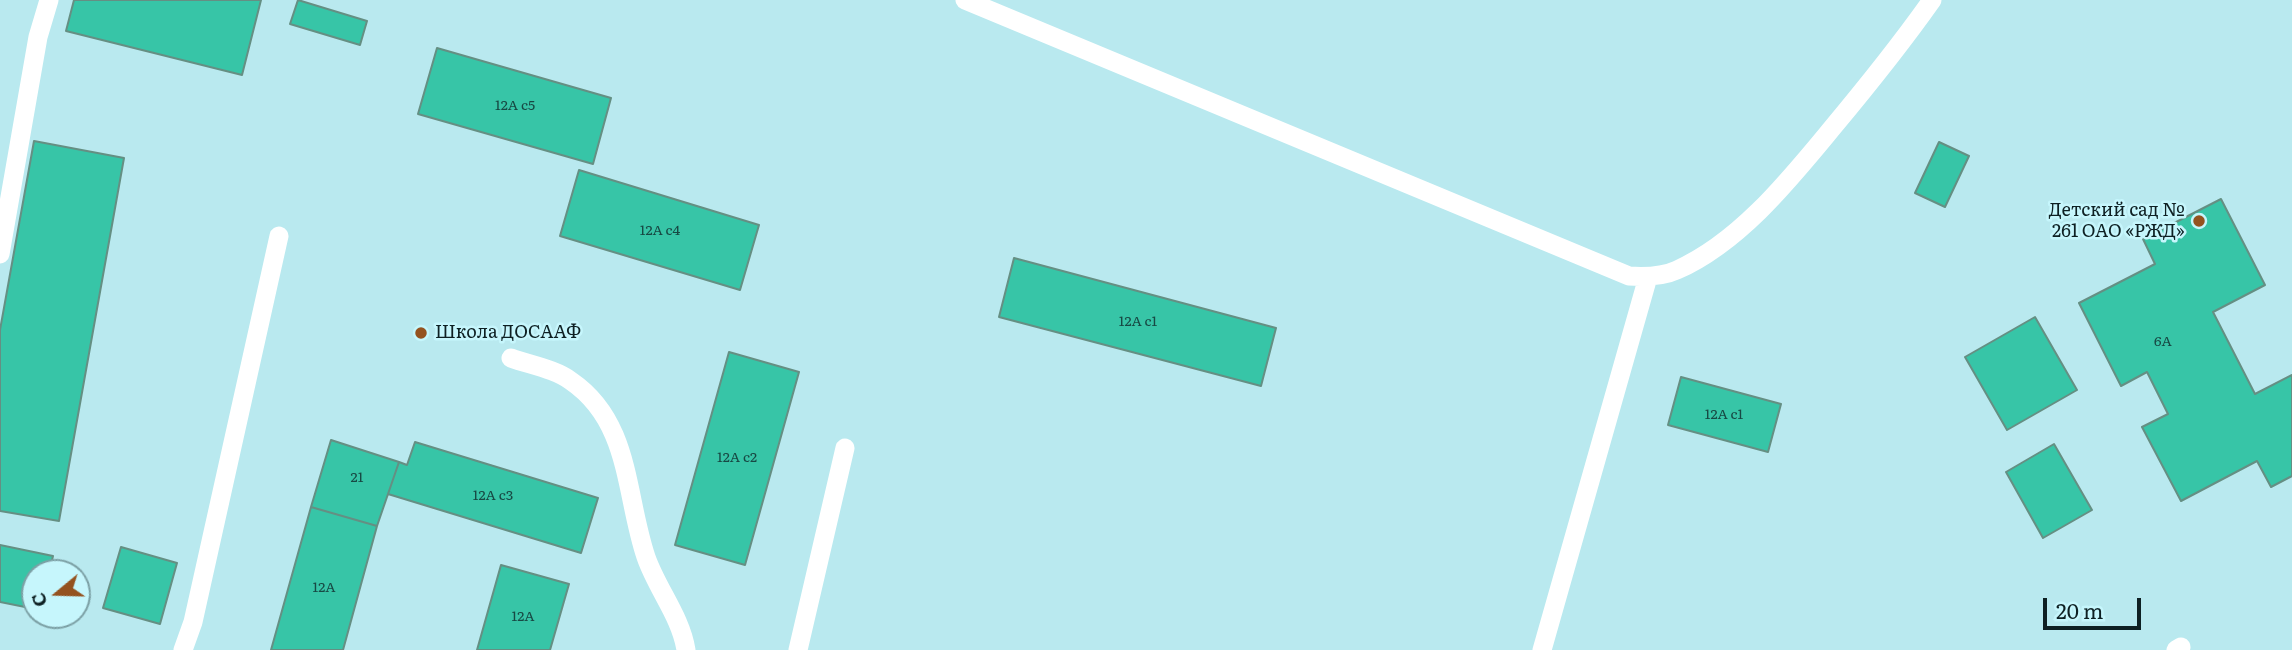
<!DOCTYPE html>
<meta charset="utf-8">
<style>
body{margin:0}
#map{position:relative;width:2292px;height:650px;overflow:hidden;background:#b9e9ef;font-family:Literata,serif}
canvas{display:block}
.north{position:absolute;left:21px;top:559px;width:70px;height:70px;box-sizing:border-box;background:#c6f6fc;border:2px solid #7ca0a5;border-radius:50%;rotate:251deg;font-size:19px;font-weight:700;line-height:28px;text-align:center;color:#0e2023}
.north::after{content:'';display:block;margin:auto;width:24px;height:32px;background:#94521f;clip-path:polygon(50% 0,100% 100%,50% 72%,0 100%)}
.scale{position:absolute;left:2043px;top:598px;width:98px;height:32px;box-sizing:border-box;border:4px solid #0e2023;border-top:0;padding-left:9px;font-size:21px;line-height:24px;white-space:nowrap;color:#0e2023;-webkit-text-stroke:5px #c6f6fc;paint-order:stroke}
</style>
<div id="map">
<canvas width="2292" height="650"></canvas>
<div class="north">С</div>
<div class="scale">20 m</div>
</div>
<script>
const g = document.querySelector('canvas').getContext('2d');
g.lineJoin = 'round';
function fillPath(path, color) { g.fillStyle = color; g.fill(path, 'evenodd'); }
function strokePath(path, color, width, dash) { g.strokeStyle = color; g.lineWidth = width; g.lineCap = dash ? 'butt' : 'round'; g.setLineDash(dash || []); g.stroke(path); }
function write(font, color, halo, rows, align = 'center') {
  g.font = font + ' Literata,serif'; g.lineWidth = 5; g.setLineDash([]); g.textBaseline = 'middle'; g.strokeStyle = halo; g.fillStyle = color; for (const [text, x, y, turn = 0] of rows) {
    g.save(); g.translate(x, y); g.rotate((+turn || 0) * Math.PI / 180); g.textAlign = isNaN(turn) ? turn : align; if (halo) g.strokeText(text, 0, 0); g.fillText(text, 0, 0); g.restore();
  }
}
const building = new Path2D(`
 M74,0H261L242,75L66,31Z
 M298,0L367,21L360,45L290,24Z
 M437,48L611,98L593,164L418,114Z
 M34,141L124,158L59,521L0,511V330Z
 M1939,142L1969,156L1945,207L1915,193Z
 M579,170L759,225L740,290L560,236Z
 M2221,199L2265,285L2213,312L2255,394L2292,375V476L2271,487L2257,461L2181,501L2142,427L2168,414L2147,372L2121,386L2079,303L2155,264L2143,239Z
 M1014,258L1276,328L1261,386L999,317Z
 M2035,317L2077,390L2007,430L1965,357Z
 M729,352L799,372L745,565L675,545Z
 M1681,377L1781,404L1768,452L1668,425Z
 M331,440L399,462L377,526L311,507Z
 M415,442L598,498L581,553L388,494L399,462L407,465Z
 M2054,444L2092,510L2043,538L2006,472Z
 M311,507L377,526L343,650H271Z
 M0,545L53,556L49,573H35V609L0,602Z
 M121,547L177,563L160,624L103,608Z
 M501,565L569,584L550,650H477Z`);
const service = new Path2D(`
 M965,0L1629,276C1645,277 1662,277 1677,270C1740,242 1790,179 1833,127C1868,85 1901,44 1932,0
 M0,254L38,37L49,0
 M511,358C530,365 555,369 571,381C631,422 625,495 646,557C657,589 681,617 686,650
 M183,650L193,622L279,236
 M798,650L845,448
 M1542,650L1648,277
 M2176,650L2181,647`);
const markers = [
 [2199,221,7,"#94521f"],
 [421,333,7,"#94521f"]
];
const numberNames = [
 ["12А с5",515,106],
 ["12А с4",660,231],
 ["12А с1",1138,322],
 ["6А",2163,342],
 ["12А с1",1724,415],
 ["12А с2",737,458],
 ["21",357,478],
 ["12А с3",493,496],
 ["12А",324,588],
 ["12А",523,617]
];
const poiNames = [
 ["Детский сад №",2185,211],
 ["261 ОАО «РЖД»",2185,232],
 ["Школа ДОСААФ",435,333,"left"]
];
fillPath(building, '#37c5a7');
strokePath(building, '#658f83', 2);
strokePath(service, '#fff', 19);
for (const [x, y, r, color] of markers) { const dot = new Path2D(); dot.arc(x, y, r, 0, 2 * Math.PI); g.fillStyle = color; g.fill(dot); strokePath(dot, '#c6f6fc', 2.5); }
write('14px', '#184944', null, numberNames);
write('18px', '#0e2023', '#c6f6fc', poiNames, 'right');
</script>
